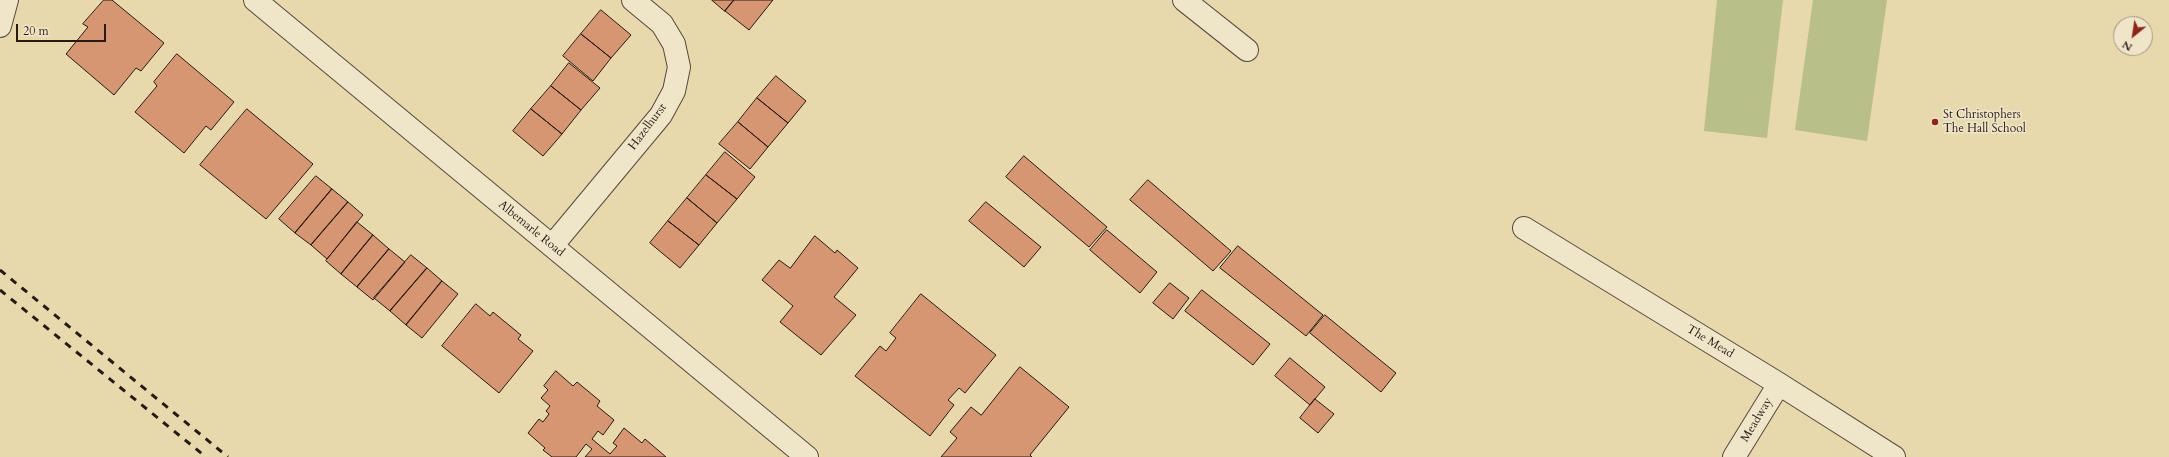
<!DOCTYPE html>
<style>
body{margin:0}
#map{position:relative;width:2169px;height:457px;overflow:hidden;background:#e7d9ac;font-family:Cardo,serif}
canvas{display:block}
.north{position:absolute;left:2113px;top:16px;width:40px;height:40px;box-sizing:border-box;background:#efe6c9;border:1px solid #9f9481;border-radius:50%;rotate:210deg;font-size:11px;font-weight:700;line-height:16px;text-align:center;color:#261a15}
.north::after{content:'';display:block;margin:auto;width:14px;height:18px;background:#8f2418;clip-path:polygon(50% 0,100% 100%,50% 72%,0 100%)}
.scale{position:absolute;left:16px;top:24px;width:90px;height:18px;box-sizing:border-box;border:2px solid #261a15;border-top:0;padding-left:5px;font-size:12px;line-height:14px;white-space:nowrap;color:#261a15;-webkit-text-stroke:3px #efe6c9;paint-order:stroke}
</style>
<div id="map">
<canvas width="2169" height="457"></canvas>
<div class="north">N</div>
<div class="scale">20 m</div>
</div>
<script>
const g = document.querySelector('canvas').getContext('2d');
g.lineJoin = 'round';
function fillPath(path, color) { g.fillStyle = color; g.fill(path, 'evenodd'); }
function strokePath(path, color, width, dash) { g.strokeStyle = color; g.lineWidth = width; g.lineCap = dash ? 'butt' : 'round'; g.setLineDash(dash || []); g.stroke(path); }
function write(font, color, halo, rows, align = 'center') {
  g.font = font + ' Cardo,serif'; g.lineWidth = 3; g.setLineDash([]); g.textBaseline = 'middle'; g.strokeStyle = halo; g.fillStyle = color; for (const [text, x, y, turn = 0] of rows) {
    g.save(); g.translate(x, y); g.rotate((+turn || 0) * Math.PI / 180); g.textAlign = isNaN(turn) ? turn : align; if (halo) g.strokeText(text, 0, 0); g.fillText(text, 0, 0); g.restore();
  }
}
const green = new Path2D(`
 M1717,0H1783L1767,138L1704,131Z
 M1813,0H1887L1867,141L1795,130Z`);
const building = new Path2D(`
 M104,0H112L164,43L141,71L136,68L114,95L66,54L88,27L83,24Z
 M712,0H734L725,11Z
 M734,0H773L749,30L725,11Z
 M601,10L631,35L611,58L581,34Z
 M581,34L611,58L593,81L563,56Z
 M177,54L234,102L211,130L206,126L184,153L135,112L157,86L154,82Z
 M569,63L600,88L581,110L551,86Z
 M776,76L806,101L788,123L757,98Z
 M551,86L581,110L562,134L531,109Z
 M757,98L788,123L768,147L738,122Z
 M247,109L313,164L266,219L200,165Z
 M531,109L562,134L543,156L513,131Z
 M738,122L768,147L750,169L719,144Z
 M725,152L755,177L737,199L706,175Z
 M1024,156L1107,227L1089,247L1006,177Z
 M706,175L737,199L717,223L687,198Z
 M316,176L332,189L295,233L279,219Z
 M1148,180L1231,251L1213,271L1130,200Z
 M332,189L348,202L311,245L295,233Z
 M687,198L717,223L699,245L668,221Z
 M348,202L363,215L327,259L311,245Z
 M986,202L1041,247L1024,267L969,221Z
 M668,221L699,245L680,268L650,243Z
 M357,222L373,235L341,274L326,261Z
 M1107,230L1157,272L1140,293L1090,250Z
 M373,235L389,249L357,287L341,274Z
 M815,236L835,253L837,250L858,268L834,297L856,315L821,355L780,322L793,306L762,280L779,260L790,268Z
 M1238,246L1323,315L1306,336L1220,268Z
 M389,249L405,262L373,300L357,287Z
 M411,255L427,268L390,311L374,298Z
 M427,268L442,281L406,325L390,311Z
 M442,281L458,294L422,338L406,325Z
 M1170,283L1189,298L1173,319L1153,303Z
 M1202,290L1270,344L1253,365L1185,311Z
 M921,294L996,355L965,393L959,388L948,400L954,405L930,436L855,376L880,346L886,351L896,338L890,333Z
 M476,304L490,316L493,312L521,335L518,339L533,351L499,393L442,346Z
 M1325,315L1396,373L1381,392L1310,333Z
 M1290,358L1325,387L1310,405L1275,376Z
 M1020,367L1069,407L1030,455L1032,457H941L957,438L950,432L971,407L981,415Z
 M556,371L573,386L577,382L600,401L597,406L614,420L603,435L598,431L592,439L610,454L617,446L613,443L624,428L642,443L645,439L666,457H585L592,449L586,444L576,457H552L543,450L545,448L528,433L539,419L543,422L549,414L546,411L550,406L541,398L548,390L544,386Z
 M1315,399L1334,414L1318,433L1300,418Z`);
const minor = new Path2D(`
 M255,0L807,457
 M1184,0L1247,50
 M0,26L7,0
 M1524,228L1779,384L1894,457
 M552,246L661,115L674,91L679,67L674,44L662,24L633,0
 M1734,457L1779,384`);
const rail = new Path2D(`
 M0,270L228,457
 M0,290L206,457`);
const markers = [
 [1935,122,4,"#8f2418"]
];
const poiNames = [
 ["St Christophers",1943,115],
 ["The Hall School",1943,129]
];
const streetNames = [
 ["Hazelhurst",648,127,-53],
 ["Albemarle Road",531,229,39],
 ["The Mead",1710,342,31],
 ["Meadway",1757,420,-59]
];
fillPath(green, '#b8bf88');
fillPath(building, '#d69672');
strokePath(building, '#261a15', 1);
strokePath(minor, '#564a3b', 24);
strokePath(minor, '#efe6c9', 22);
strokePath(rail, '#261a15', 3, [7, 7]);
for (const [x, y, r, color] of markers) { const dot = new Path2D(); dot.arc(x, y, r, 0, 2 * Math.PI); g.fillStyle = color; g.fill(dot); strokePath(dot, '#efe6c9', 1.5); }
write('12px', '#261a15', '#efe6c9', poiNames, 'left');
write('12px', '#261a15', '#efe6c9', streetNames);
</script>
